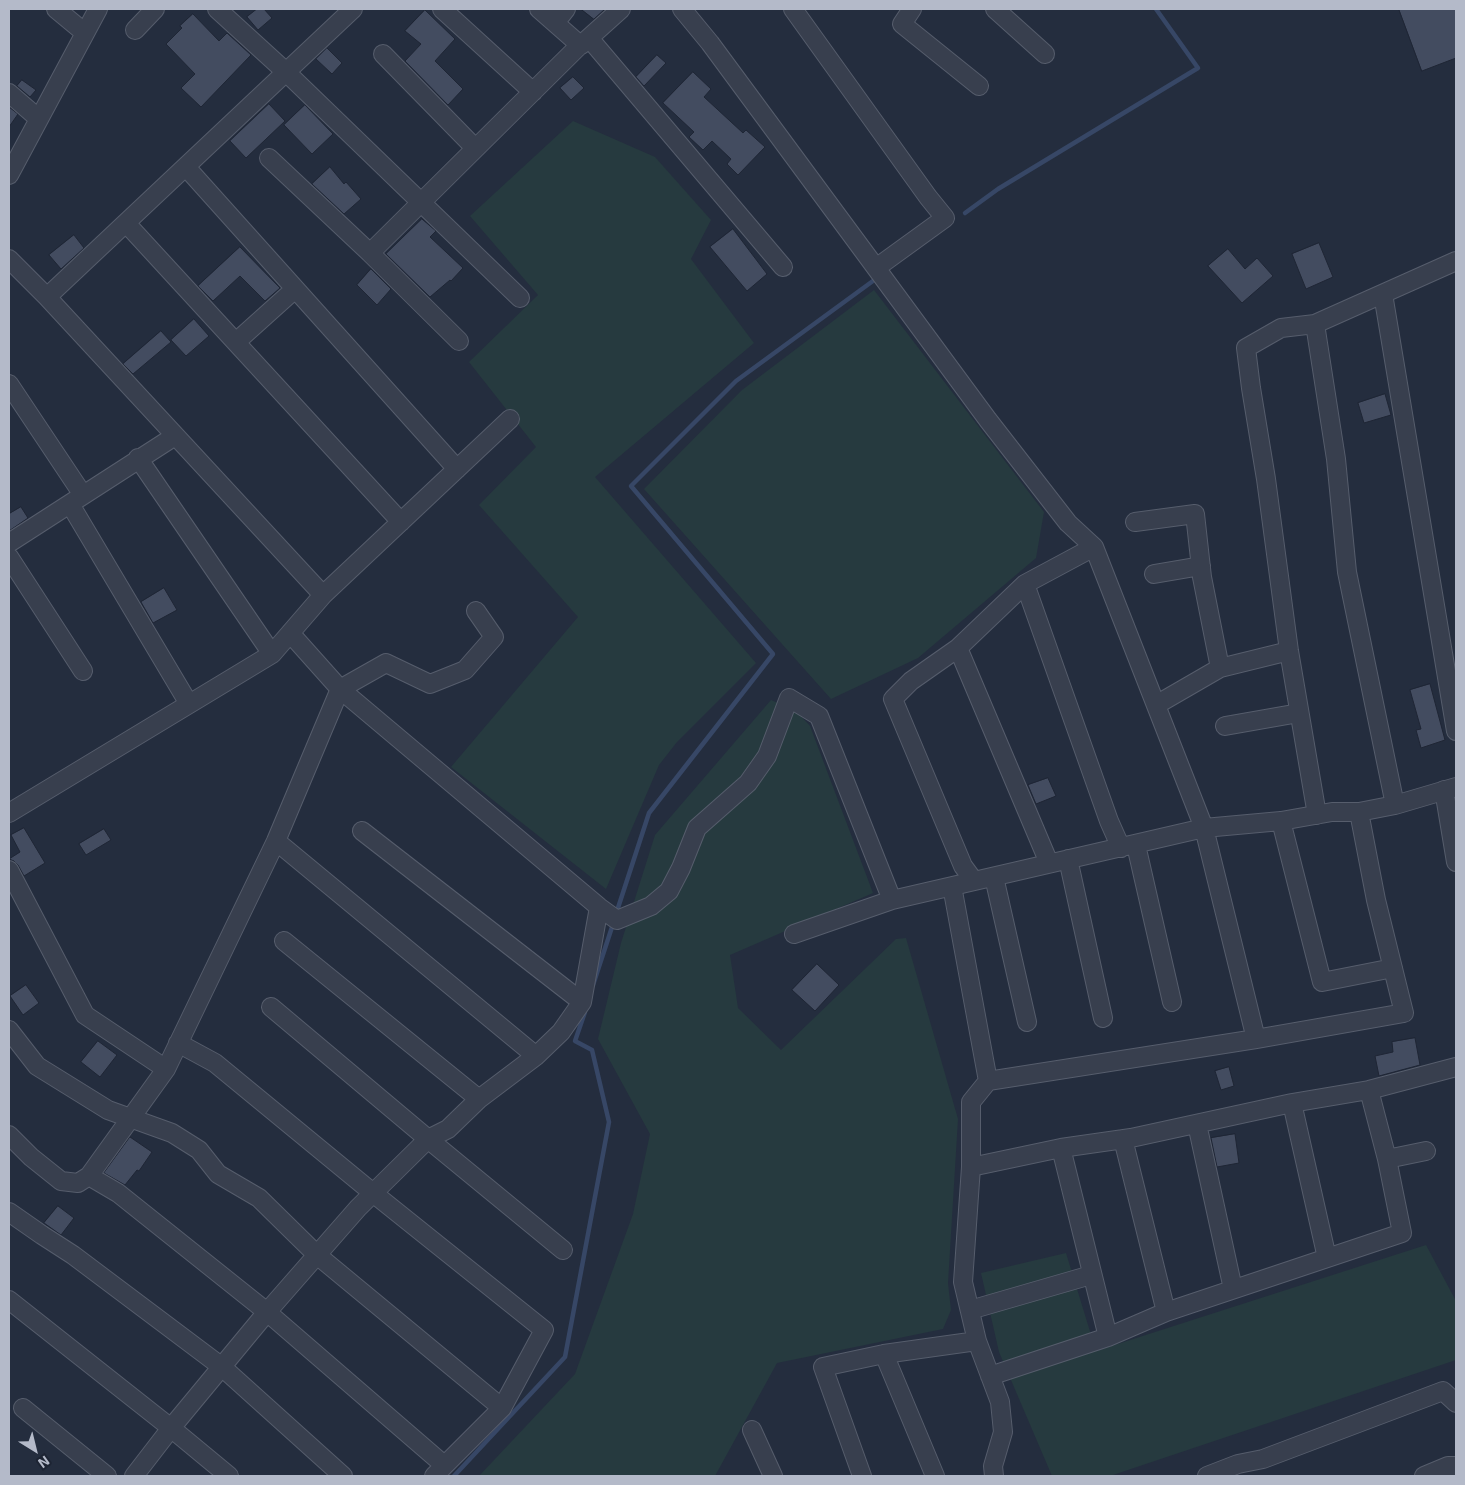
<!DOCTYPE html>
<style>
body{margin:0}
#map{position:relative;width:1465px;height:1485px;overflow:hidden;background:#242d3e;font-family:"Exo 2",sans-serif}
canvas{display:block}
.frame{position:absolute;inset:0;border:10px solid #b4bac9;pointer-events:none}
.north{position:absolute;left:10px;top:1425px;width:50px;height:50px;-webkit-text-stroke:4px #1d2433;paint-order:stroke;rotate:144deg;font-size:14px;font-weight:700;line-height:20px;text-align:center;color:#b4bac9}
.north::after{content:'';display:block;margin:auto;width:18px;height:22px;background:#b4bac9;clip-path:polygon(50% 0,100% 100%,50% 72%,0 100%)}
</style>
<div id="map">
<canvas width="1465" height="1485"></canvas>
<div class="frame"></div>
<div class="north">N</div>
</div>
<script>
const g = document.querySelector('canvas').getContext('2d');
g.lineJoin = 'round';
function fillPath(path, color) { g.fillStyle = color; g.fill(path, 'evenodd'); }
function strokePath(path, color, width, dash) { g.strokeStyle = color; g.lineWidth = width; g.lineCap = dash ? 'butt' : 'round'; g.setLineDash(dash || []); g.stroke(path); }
const green = new Path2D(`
 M573,121L655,157L711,220L691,259L754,343L595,477L756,663L677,742L659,765L606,889L451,767L578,617L479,505L536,447L469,362L538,295L470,216Z
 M874,290L1044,512L1036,558L918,658L831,699L644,489L742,390Z
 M771,700L796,711L810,726L873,893L730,955L738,1008L781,1050L896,939L906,938L958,1119L948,1283L951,1310L943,1329L777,1363L715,1476H479L575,1374L633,1214L650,1134L598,1039L621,943L655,835Z
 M1426,1245L1456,1301V1360L1110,1476H1052L999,1352L981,1273L1066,1253L1096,1351Z`);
const stream = new Path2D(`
 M965,213L998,189L1198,68L1156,9
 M616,914L649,813L773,654L631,486L736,381L877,278
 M593,985L613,924
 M454,1476L565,1357L609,1122L592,1050L575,1041L585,1012`);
const building = new Path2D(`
 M257,9H264L272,18L258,30L247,17Z
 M581,9H605L594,19Z
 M1399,9H1456V58L1422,71Z
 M425,10L455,39L435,61L463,89L448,105L405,61L421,44L405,31Z
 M193,14L219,41L227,33L251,55L201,107L181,88L195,74L166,44L182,28L180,26Z
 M327,48L342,63L332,74L316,59Z
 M657,55L666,63L644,86L636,77Z
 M693,72L711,89L704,97L743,133L746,130L765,147L738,175L727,164L731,159L712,141L703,150L689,137L694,132L663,103Z
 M573,77L584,88L571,100L560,88Z
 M22,80L36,90L30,97L17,86Z
 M269,104L285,121L246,158L230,141Z
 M305,105L333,134L312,154L284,125Z
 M9,107L18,114L9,127Z
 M330,167L344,184L346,182L361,199L344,214L312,184Z
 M422,219L436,231L430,237L463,268L451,281L450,280L430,297L386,254Z
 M733,229L767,274L747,291L710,247Z
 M74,235L84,248L61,269L49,255Z
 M1319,243L1333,277L1306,289L1292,254Z
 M240,247L280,288L265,301L240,276L213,301L198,286Z
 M1228,249L1245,269L1257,258L1273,276L1242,303L1208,266Z
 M371,269L391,289L377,305L357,285Z
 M194,319L209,336L186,356L171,340Z
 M161,331L171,342L133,374L123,364Z
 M1385,394L1391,415L1364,423L1358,403Z
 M21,507L28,518L9,531V514Z
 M164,588L177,610L153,623L141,602Z
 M1430,684L1445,740L1421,748L1416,730L1421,729L1410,690Z
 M1048,778L1056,796L1036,804L1028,785Z
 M24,828L45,863L24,876L18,865L14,861L9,859L20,852L11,835Z
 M104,829L111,840L86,855L79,844Z
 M817,964L839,985L815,1011L792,990Z
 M26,985L39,1003L23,1015L10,996Z
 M1415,1038L1420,1065L1379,1076L1375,1056L1393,1052L1392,1042Z
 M98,1041L117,1055L100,1077L81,1062Z
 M1229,1067L1234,1086L1221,1090L1215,1071Z
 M1235,1134L1239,1163L1217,1167L1211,1138Z
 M130,1137L152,1152L139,1171L137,1170L125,1185L104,1173Z
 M58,1206L74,1218L61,1235L44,1223Z`);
const street = new Path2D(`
 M56,9L85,33
 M217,9L286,72L520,298
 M442,9L533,92
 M682,9L710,43L876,268L945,218L928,197L793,9
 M912,9L902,24L979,86
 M995,9L1045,54
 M555,23L566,9
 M135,30L155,9
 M589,38L783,267
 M581,45L621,9
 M383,54L475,148
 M9,93L39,119
 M269,158L370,253L459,341
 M186,167L457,469
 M9,175L98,9
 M126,223L401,522
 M370,253L580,45L539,9
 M9,259L47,297L353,9
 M876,268L988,420L1068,523L1094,547L1204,828L1256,1039
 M1383,294L1456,731
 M47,297L323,595
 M1315,324L1336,459L1347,572L1395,805
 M236,342L295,289
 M9,384L83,495
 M138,458L272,654
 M70,504L189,704
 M1135,522L1195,514L1202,577L1220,668
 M9,543L175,436
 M9,557L83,671
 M1154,574L1201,566
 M1025,584L1109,821L1121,848
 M290,633L340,689L599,907L617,920L651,906L669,891L681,868L697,828L748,783L767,756L789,698L819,716L892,900L1204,828L1281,821L1332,812H1359L1395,805L1456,787
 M958,648L1049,863
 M1156,705L1220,668L1289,651
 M1225,726L1299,713
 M1444,790L1456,862
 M9,813L272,654L323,595L510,419
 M1317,815L1289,651L1266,479L1251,388L1246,348L1281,328L1315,324L1456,261
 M1281,821L1322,982L1393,968
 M362,831L582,1002L599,907
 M276,841L536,1056
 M1136,845L1172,1002
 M1068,859L1103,1018
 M9,870L85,1015L166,1069
 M994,877L1027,1022
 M974,881L963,866L893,699L911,681L958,648L1025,584L1094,547
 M952,886L988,1081L971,1102V1167L963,1282L977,1341L1000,1402L1003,1432L993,1466L994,1476
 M794,934L892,900
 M284,941L479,1099
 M271,1007L428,1139L563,1250
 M9,1030L37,1066L108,1110L172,1133L199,1150L218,1174L259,1198L317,1255L502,1408
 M178,1043L215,1063L373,1193L544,1330L502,1408L434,1476
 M988,1081L1256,1039L1404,1013L1376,900L1359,812
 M1292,1103L1327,1258
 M1197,1124L1233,1289
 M9,1135L31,1157L61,1181L78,1183L89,1176L166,1069L276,841L340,689L386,663L430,684L465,670L494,637L476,611
 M1123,1139L1166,1312
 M1061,1148L1108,1337L1166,1312L1402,1233L1387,1159L1369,1090
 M1387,1159L1426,1151
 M971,1167L1061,1148L1131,1138L1292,1103L1369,1090L1456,1067
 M89,1176L118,1193L267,1312L444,1465
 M9,1212L42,1235L73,1255L222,1367L343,1476
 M9,1300L171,1428L229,1476
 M970,1310L1091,1275
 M990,1376L1108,1337
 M23,1408L107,1476
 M752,1430L773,1476
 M134,1476L171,1428L267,1312L358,1208L428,1139L448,1129L479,1099L536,1056L561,1032L582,1002
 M862,1476L823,1367L884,1354
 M935,1476L884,1354L977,1341
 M1207,1476L1238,1464L1263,1459L1443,1391L1456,1403
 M1424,1476L1448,1466H1456`);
fillPath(green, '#263a3f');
strokePath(stream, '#374766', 4.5);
fillPath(building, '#434c60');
strokePath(building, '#1f2635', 1);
strokePath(street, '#565d6c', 20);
strokePath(street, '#383f4e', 18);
</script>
